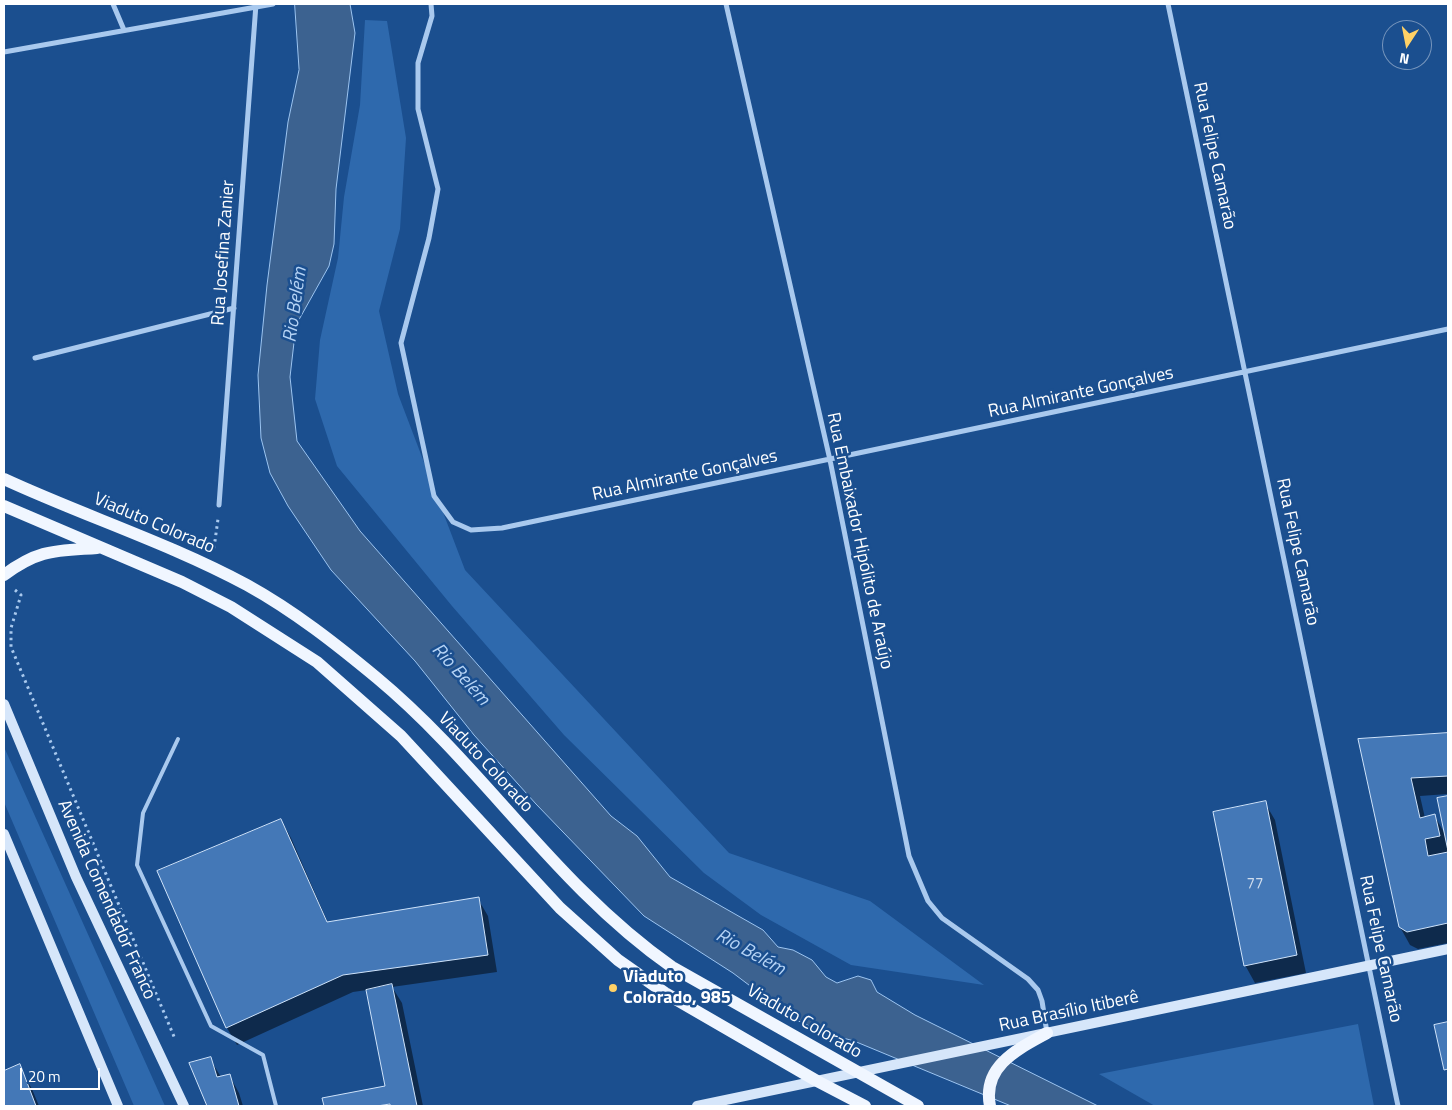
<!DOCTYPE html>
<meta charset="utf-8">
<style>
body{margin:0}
#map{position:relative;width:1452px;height:1110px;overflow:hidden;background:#1b4f8f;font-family:"Titillium Web",sans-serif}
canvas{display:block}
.frame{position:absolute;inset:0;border:5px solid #fff;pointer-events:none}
.north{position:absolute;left:1382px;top:20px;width:50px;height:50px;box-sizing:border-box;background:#1b4f8f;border:1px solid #7695bc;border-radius:50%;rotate:191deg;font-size:14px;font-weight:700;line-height:20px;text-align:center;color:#fff}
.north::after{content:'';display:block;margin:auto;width:18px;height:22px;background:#ffd166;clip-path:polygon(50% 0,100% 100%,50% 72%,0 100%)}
.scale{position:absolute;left:20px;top:1068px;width:80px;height:22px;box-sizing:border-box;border:2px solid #fff;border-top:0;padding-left:6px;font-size:15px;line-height:18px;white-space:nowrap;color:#fff;-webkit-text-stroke:4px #1b4f8f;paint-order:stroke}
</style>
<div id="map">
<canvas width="1452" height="1110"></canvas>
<div class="frame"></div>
<div class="north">N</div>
<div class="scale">20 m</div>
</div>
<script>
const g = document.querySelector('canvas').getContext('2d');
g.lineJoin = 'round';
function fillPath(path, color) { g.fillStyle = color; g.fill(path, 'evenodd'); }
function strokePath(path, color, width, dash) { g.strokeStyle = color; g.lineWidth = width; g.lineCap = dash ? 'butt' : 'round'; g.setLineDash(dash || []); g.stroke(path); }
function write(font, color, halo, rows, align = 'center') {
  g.font = font + ' "Titillium Web",sans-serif'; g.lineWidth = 5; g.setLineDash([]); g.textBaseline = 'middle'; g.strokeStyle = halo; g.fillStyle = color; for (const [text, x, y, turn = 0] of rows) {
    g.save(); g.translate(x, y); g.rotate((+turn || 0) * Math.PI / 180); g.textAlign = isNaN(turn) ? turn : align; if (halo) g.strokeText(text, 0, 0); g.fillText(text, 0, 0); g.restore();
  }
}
const green = new Path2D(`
 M365,20L387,21L406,138L400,229L379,311L398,394L465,570L729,853L870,901L984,985L851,965L761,915L704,873L564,735L452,606L337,466L315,399L320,340L338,258L344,197L360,105Z
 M4,747L165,1106H134L4,802Z
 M1358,1024L1374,1106H1155L1099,1074Z`);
const water = new Path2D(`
 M295,4H350L355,33L336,189L334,244L329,266L296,325L290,377L297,441L360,531L611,816L637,836L670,877L763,930L778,947L793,950L812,960L826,977L837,983L858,976L871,980L877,992L915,1015L1098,1106H1011L854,1041L825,1033L794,1019L733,973L644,916L536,804L474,735L415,661L331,570L288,506L270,473L261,438L258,375L267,285L288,122L299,70Z`);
const shadow = new Path2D(`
 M1448,735V794L1420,796L1425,818L1434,815L1445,834L1438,799L1448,797V943L1418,949L1410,945L1400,927L1360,740Z
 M1265,803L1275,820L1306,973L1255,983L1245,965Z
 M281,820L291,838L328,923L478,899L488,916L497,972L392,987L402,1003L423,1106H325L324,1099L386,1087L367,990L353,992L237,1045L227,1028Z
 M1448,1023V1075L1435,1026Z
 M210,1059L221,1077L229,1075L239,1093L243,1106H208L191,1064Z
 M19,1066L32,1089L39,1106H4V1072Z`);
const building = new Path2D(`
 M1448,733V776L1411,778L1420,818L1435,814L1440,836L1425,839L1428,856L1448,852V923L1407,932L1399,927L1358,739Z
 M1448,796V851L1437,798Z
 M1266,801L1297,955L1244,966L1213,812Z
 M281,819L327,922L479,897L488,955L343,975L226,1028L157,871Z
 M392,984L417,1106H390V1104L377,1106H324L322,1098L385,1086L366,990Z
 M1448,1022V1069L1444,1070L1434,1025Z
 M211,1057L217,1077L230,1074L239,1106H207L189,1063Z
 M20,1064L36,1106H4V1071Z`);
const path = new Path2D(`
 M214,548L218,519
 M15,590L21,595L11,628V647L175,1039`);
const lane = new Path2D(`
 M178,739L143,813L137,865L211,1026L263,1055L276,1106`);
const street = new Path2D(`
 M113,4L124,30
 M431,4L432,16L418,63V109L438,189L429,238L401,343L434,496L453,522L471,530L502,528L1448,329
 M726,4L830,460L909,856L928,901L942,918L1028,979L1038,990L1042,1001L1047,1033
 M1168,4L1398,1106
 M4,52L273,4
 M35,358L234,308
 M219,505L256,4`);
const secondary = new Path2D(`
 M4,704L76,877L184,1106
 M4,834L118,1106
 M697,1106L1448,949`);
const primary = new Path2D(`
 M4,479C84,516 169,543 247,585C294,611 336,644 377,678C484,767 555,885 672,967L918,1106
 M4,506L182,582L231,607L317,662L401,736L560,908L618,960L665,993L817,1081L865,1106
 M4,575C39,549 55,551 97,548
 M990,1106C982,1066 1018,1049 1047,1033`);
const markers = [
 [613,988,5,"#ffd166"]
];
const numberNames = [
 ["77",1255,884]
];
const streetNames = [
 ["Rua Felipe Camarão",1214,156,78],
 ["Rua Josefina Zanier",224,253,-86],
 ["Rua Almirante Gonçalves",1081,393,-12],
 ["Rua Almirante Gonçalves",685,476,-12],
 ["Viaduto Colorado",154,524,23],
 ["Rua Embaixador Hipólito de Araújo",859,541,78],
 ["Rua Felipe Camarão",1297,552,78],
 ["Viaduto Colorado",485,763,47],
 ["Avenida Comendador Franco",106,900,66],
 ["Rua Felipe Camarão",1380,949,78],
 ["Rua Brasílio Itiberê",1069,1012,-12],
 ["Viaduto Colorado",804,1022,30]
];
const poiNames = [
 ["Viaduto",623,978],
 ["Colorado, 985",623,999]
];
const waterNames = [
 ["Rio Belém",296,305,-82],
 ["Rio Belém",460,675,48],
 ["Rio Belém",750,953,29]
];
fillPath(green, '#2e69ad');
fillPath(water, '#3c6290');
strokePath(water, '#9cc4f0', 1);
fillPath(shadow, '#0007');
fillPath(building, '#4478b7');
strokePath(building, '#cfe3fa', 1);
strokePath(path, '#a9c9ee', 3, [2.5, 4]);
strokePath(lane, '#a9c9ee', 4);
strokePath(street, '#a9c9ee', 5);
strokePath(secondary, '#d6e6fa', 10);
strokePath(primary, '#f0f6ff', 12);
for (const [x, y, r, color] of markers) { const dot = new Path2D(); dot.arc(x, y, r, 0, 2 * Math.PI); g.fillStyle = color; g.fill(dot); strokePath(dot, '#1b4f8f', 2); }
write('15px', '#d0dded', null, numberNames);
write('18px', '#fff', '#1b4f8f', streetNames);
write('bold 18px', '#fff', '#1b4f8f', poiNames, 'left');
write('italic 19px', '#b5d3f5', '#1b4f8f', waterNames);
</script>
